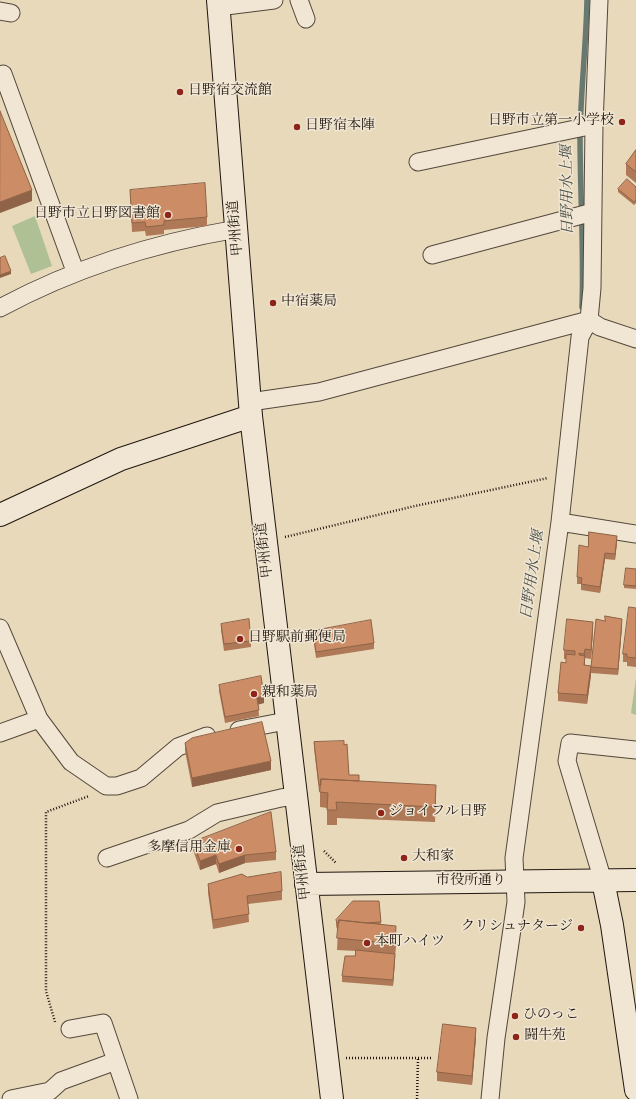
<!DOCTYPE html>
<meta charset="utf-8">
<style>
body{margin:0}
canvas{display:block;background:#e8d9bb}
</style>
<canvas width="636" height="1099"></canvas>
<script>
const g = document.querySelector('canvas').getContext('2d');
g.lineJoin = 'round';
function fillPath(path, color) { g.fillStyle = color; g.fill(path, 'evenodd'); }
function strokePath(path, color, width, dash) { g.strokeStyle = color; g.lineWidth = width; g.lineCap = dash ? 'butt' : 'round'; g.setLineDash(dash || []); g.stroke(path); }
function write(font, color, halo, rows, align = 'center') {
  g.font = font + ' "Sorts Mill Goudy","Noto Serif JP",serif'; g.lineWidth = 3; g.setLineDash([]); g.textBaseline = 'middle'; g.strokeStyle = halo; g.fillStyle = color; for (const [text, x, y, turn = 0] of rows) {
    g.save(); g.translate(x, y); g.rotate((+turn || 0) * Math.PI / 180); g.textAlign = isNaN(turn) ? turn : align; if (halo) g.strokeText(text, 0, 0); g.fillText(text, 0, 0); g.restore();
  }
}
const green = new Path2D(`
 M35,216L52,266L31,274L12,226Z
 M636,678V715L631,713Z`);
const stream = new Path2D(`
 M582,307C584,249 580,192 580,134C581,89 586,45 587,0`);
const path = new Path2D(`
 M285,537L415,506L548,478
 M324,851L336,863
 M55,1022L46,991V812L89,796
 M346,1058H431
 M417,1099L418,1058`);
const street = new Path2D(`
 M299,0L306,19
 M218,7L274,0
 M0,11L11,13
 M0,75L3,74L75,271
 M418,162L594,125
 M432,255L593,212
 M0,308C74,268 154,243 237,229
 M250,402L319,392L589,320L600,327L636,339
 M560,522L636,534
 M0,628L39,719L71,762L106,786H117L141,778L178,747L207,736
 M239,730L286,721
 M0,733L39,719
 M107,858L189,830L217,813L281,798L295,796
 M603,881L567,761L570,743L636,750
 M70,1029L103,1023L129,1099
 M11,1099L50,1091L61,1081L116,1061
 M490,1099L496,1038L516,902L514,858L560,522L580,337L589,320L592,288L594,125L599,0`);
const secondary = new Path2D(`
 M218,0L251,416L332,1099
 M0,515L121,459L251,416
 M603,881L612,925L636,1090
 M306,884L636,880`);
const wall = new Path2D(`
 M636,150V183L626,175V164Z
 M636,187V203L634,205L618,192V189Z
 M130,190L207,217V226L164,230V234L146,236L145,231L132,232Z
 M617,542L615,560L605,559L600,593L581,590V584H577V577L588,547Z
 M636,569V589L624,588V585Z
 M636,608V667L627,666V662H623V654Z
 M221,624L251,641V647L224,651L221,630Z
 M622,625L618,675L591,673V667Z
 M593,630L591,659L585,658V666L591,675L587,704L558,701V693L566,663V659H564V650Z
 M313,631L374,643V649L316,658L313,637Z
 M219,685L264,703L258,704L259,716L225,723L219,691Z
 M314,742L344,745L349,775L359,781L436,800L435,822L337,818V825H327V808L320,807V791H319L314,748Z
 M185,743L271,770L192,787L185,751Z
 M193,842L276,852V860L245,863L219,873L216,864L200,870L193,850Z
 M247,877L282,891V900L248,904L249,922L213,929L208,893V884Z
 M379,901L381,924L396,937L395,960L393,986L342,982V976L355,956L356,951L337,950L338,929H337L336,926V920Z
 M476,1037L472,1085L437,1081V1072Z`);
const shadedWall = new Path2D(`
 M32,190V201L0,213V202Z
 M11,271V274L0,278V275Z
 M617,536V542L615,560V554Z
 M605,553V559L600,593V587Z
 M622,619V625L618,675V669Z
 M593,622V630L591,659V650Z
 M585,649V665L584,674V654Z
 M591,666V675L587,704V695Z
 M264,696V703L257,705V698Z
 M271,761V770L192,787V778Z
 M216,855V864L200,870V861Z
 M245,855V863L219,873V864Z
 M396,926V937L395,955V944Z
 M395,954V960L393,986V980Z
 M476,1028V1037L472,1085V1076Z`);
const building = new Path2D(`
 M0,111L32,190L0,202Z
 M636,150V172L626,164Z
 M627,179L636,187V200L634,202L618,189Z
 M205,183L207,217L164,221V225L146,227L145,222L132,223L130,190Z
 M5,256L11,271L0,275V258Z
 M589,532L617,536L615,554L605,553L600,587L581,584L582,578L577,577L579,545L588,547Z
 M626,568L636,569V586L624,585Z
 M629,607L636,608V658L627,657V654H623Z
 M605,616L622,619L618,669L591,667L596,619L605,621Z
 M249,619L251,641L224,644L221,624Z
 M567,619L593,622L591,650L585,649L584,654L579,653V655L585,656L584,665L591,666L587,695L558,693L561,662L566,663V654L575,655V651L564,650Z
 M371,620L374,643L316,652L313,631Z
 M261,676L264,696L257,698L259,710L225,717L219,685Z
 M262,722L271,761L192,778L185,743L192,738Z
 M344,741V745L347,744L349,775H359V781L321,779V785H319L314,742Z
 M321,779L436,785L435,807L336,802L337,810H327L328,793L320,792Z
 M271,812L276,852L245,855L219,864L216,855L200,861L193,842Z
 M281,872L282,891L247,896L249,914L213,920L208,884L242,874L247,877Z
 M353,901H379L381,922L366,923L339,920V923H337L336,920Z
 M339,920L396,926L395,944L337,938Z
 M356,950L395,954L393,980L342,976L345,956H355Z
 M443,1024L476,1028L472,1076L437,1072Z`);
const markers = [
 [180,92,4,"#8f2418"],
 [622,122,4,"#8f2418"],
 [297,127,4,"#8f2418"],
 [168,215,4,"#8f2418"],
 [273,303,4,"#8f2418"],
 [240,639,4,"#8f2418"],
 [254,694,4,"#8f2418"],
 [381,813,4,"#8f2418"],
 [239,849,4,"#8f2418"],
 [404,858,4,"#8f2418"],
 [581,928,4,"#8f2418"],
 [367,943,4,"#8f2418"],
 [515,1016,4,"#8f2418"],
 [516,1037,4,"#8f2418"]
];
const poiNames = [
 ["日野宿交流館",188,92],
 ["日野市立第一小学校",614,122,"right"],
 ["日野宿本陣",305,127],
 ["日野市立日野図書館",160,215,"right"],
 ["中宿薬局",281,303],
 ["日野駅前郵便局",248,639],
 ["親和薬局",262,694],
 ["ジョイフル日野",389,813],
 ["多摩信用金庫",231,849,"right"],
 ["大和家",412,858],
 ["クリシュナタージ",573,928,"right"],
 ["本町ハイツ",375,943],
 ["ひのっこ",523,1016],
 ["闘牛苑",524,1037]
];
const streetNames = [
 ["甲州街道",237,228,-95],
 ["甲州街道",266,550,-97],
 ["甲州街道",304,872,-97],
 ["市役所通り",471,882]
];
const waterNames = [
 ["日野用水上堰",569,190,-91],
 ["日野用水上堰",534,575,-82]
];
fillPath(green, '#afc095');
strokePath(stream, '#687971', 5.5);
strokePath(street, '#53483b', 19);
strokePath(secondary, '#211710', 24);
strokePath(path, '#211710', 2.5, [1, 2]);
strokePath(street, '#f0e6d3', 17);
strokePath(secondary, '#f0e6d3', 22);
fillPath(wall, '#af7958');
fillPath(shadedWall, '#8f6347');
fillPath(building, '#cc8d66');
strokePath(building, '#8f6347', 1);
for (const [x, y, r, color] of markers) { const dot = new Path2D(); dot.arc(x, y, r, 0, 2 * Math.PI); g.fillStyle = color; g.fill(dot); strokePath(dot, '#f0e6d3', 1.5); }
write('14px', '#211710', '#f0e6d3', poiNames, 'left');
write('14px', '#211710', '#f0e6d3', streetNames);
write('italic 15px', '#4a5048', '#f0e6d3', waterNames);
</script>
